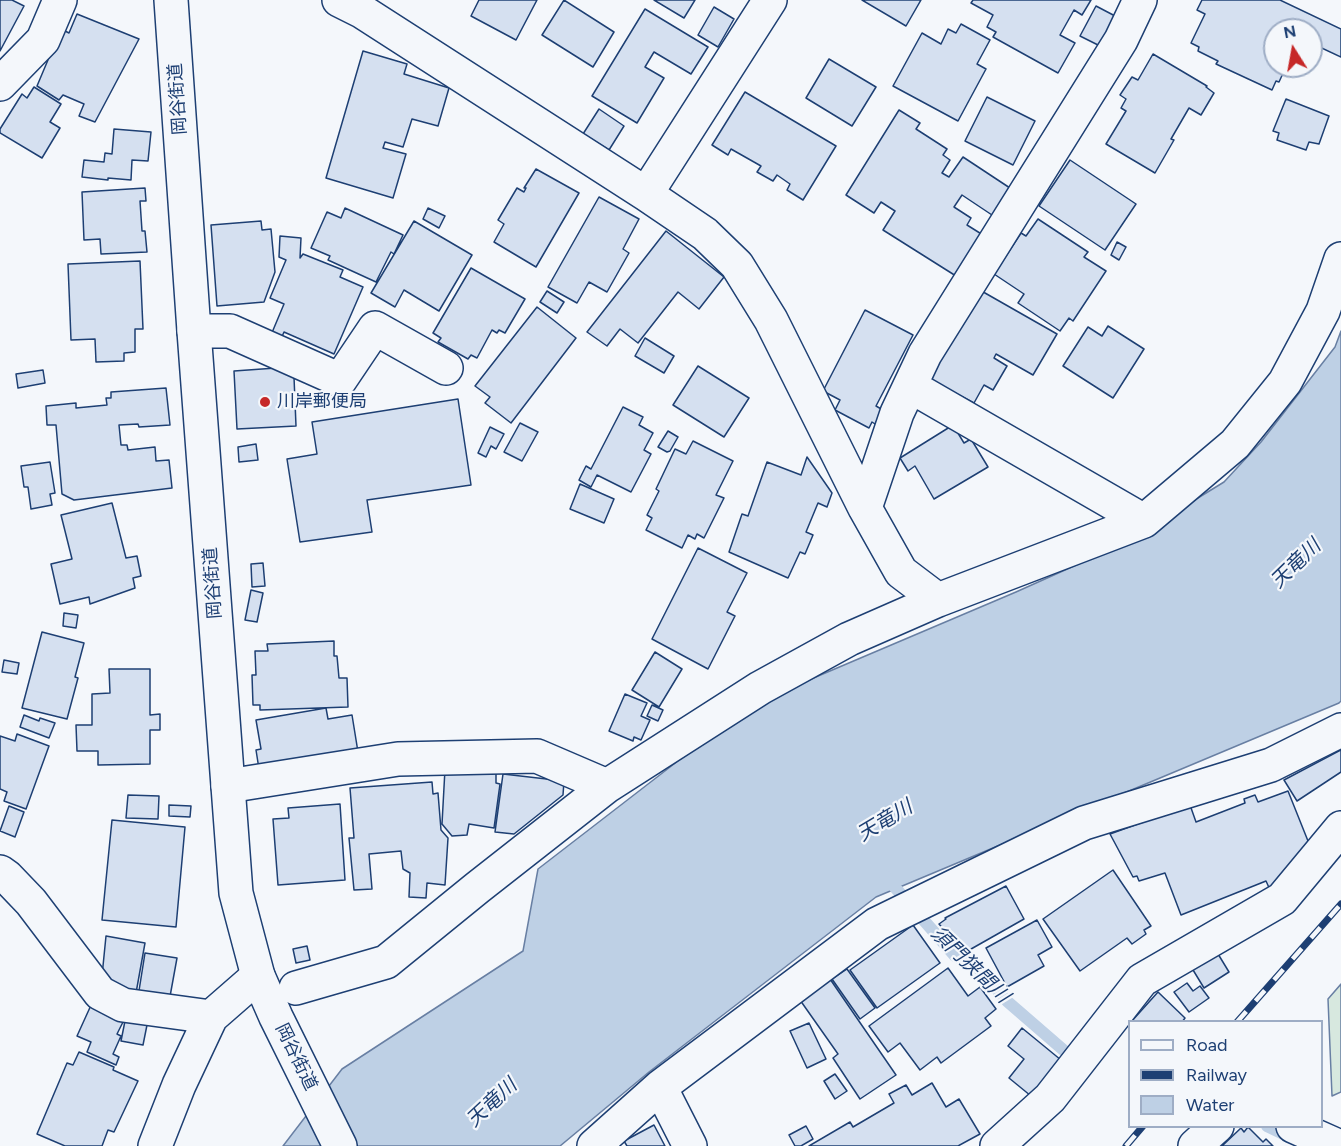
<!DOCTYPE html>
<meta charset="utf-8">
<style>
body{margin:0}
#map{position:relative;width:1341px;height:1146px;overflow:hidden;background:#f4f7fb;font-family:Figtree,sans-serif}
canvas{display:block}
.legend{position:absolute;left:1128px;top:1020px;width:195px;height:108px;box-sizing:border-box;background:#f4f7fb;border:2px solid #9eadc5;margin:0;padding:8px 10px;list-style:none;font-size:18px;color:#1d3f73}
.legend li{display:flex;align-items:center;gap:12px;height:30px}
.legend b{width:30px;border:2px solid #9eadc5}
.north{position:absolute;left:1263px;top:18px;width:60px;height:60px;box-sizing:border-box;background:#f4f7fb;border:2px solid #9eadc5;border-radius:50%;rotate:349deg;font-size:16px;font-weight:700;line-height:24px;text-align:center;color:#1d3f73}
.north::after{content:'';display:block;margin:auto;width:21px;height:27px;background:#c62828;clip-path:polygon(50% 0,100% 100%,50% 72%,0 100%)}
</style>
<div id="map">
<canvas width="1341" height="1146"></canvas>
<ul class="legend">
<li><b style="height:8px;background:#f4f7fb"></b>Road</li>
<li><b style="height:8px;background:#1d3f73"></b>Railway</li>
<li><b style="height:16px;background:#bed0e5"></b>Water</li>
</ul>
<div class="north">N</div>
</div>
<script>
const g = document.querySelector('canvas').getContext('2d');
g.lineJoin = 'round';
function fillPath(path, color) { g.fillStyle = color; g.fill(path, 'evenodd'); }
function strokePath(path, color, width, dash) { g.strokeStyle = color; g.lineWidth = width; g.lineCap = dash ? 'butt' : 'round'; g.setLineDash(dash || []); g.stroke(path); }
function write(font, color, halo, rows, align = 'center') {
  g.font = font + ' Figtree,"Noto Sans JP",sans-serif'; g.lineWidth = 4.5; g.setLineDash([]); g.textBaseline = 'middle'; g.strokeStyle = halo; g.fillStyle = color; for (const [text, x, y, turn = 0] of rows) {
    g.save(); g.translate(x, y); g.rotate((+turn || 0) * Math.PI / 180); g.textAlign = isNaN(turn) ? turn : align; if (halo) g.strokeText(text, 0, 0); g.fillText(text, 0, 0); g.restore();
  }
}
const green = new Path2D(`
 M1341,984V1092L1332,1096L1328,999Z`);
const water = new Path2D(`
 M1341,331V701L1339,703L876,897L649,1072L560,1146H283L342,1069L523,951L538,869L731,720L797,685L1016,592L1123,544L1224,482L1261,442L1335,347Z`);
const stream = new Path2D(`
 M885,876L955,956L978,968L1008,1002L1068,1054
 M1267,1126L1292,1138`);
const building = new Path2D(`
 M0,0H12L24,6L0,51Z
 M479,0H537L516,40L471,16Z
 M564,0L614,32L593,67L542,35Z
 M654,0H695L684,18Z
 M862,0H921L906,26Z
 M973,0H1091L1082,15L1074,10L1060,35L1075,43L1058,73L993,37L996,32L987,27L993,15L971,3Z
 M1202,0H1280L1341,29V57L1311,43V30H1275V66H1293L1290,72L1285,69L1279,82L1276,81L1272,90L1216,64L1218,61L1198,51L1199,47L1191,43L1205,14L1197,10Z
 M1096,6L1117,17L1102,47L1080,36Z
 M714,7L734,19L718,47L698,35Z
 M645,9L708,47L691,74L654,52L645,67L664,78L637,123L592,96Z
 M77,14L139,39L95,122L79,116L84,104L63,95L59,100L37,86L61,29L69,33Z
 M961,24L990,40L977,64L986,69L958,121L893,86L922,33L941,44L948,29L956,33Z
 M363,51L407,64L404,74L449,88L438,126L412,119L403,147L385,142L383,148L406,154L393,198L326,178Z
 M1153,54L1207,86L1206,87L1214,93L1201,115L1189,108L1171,139L1174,140L1155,173L1106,144L1126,111L1121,108L1126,99L1120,95L1132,77L1138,80Z
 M829,59L876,87L852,126L806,98Z
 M34,87L61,104L50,122L60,128L42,158L0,133V129L22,94L27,98Z
 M745,92L836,146L803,200L787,190L790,184L777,175L773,181L757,172L761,166L731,149L728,155L712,145Z
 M987,97L1035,121L1013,165L965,141Z
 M1286,99L1329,116L1319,144L1309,142L1306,150L1277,140L1279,133L1273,131Z
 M599,109L624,126L609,150L583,134Z
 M899,110L920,123L916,129L947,149L943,155L950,160L942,173L949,177L963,157L1013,190L995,217L962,195L954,207L971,218L967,225L983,235L956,276L883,230L895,211L881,202L874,213L846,195Z
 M114,129L151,132L148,161L132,160L131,180L108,178V180L82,177L84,160L104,162L105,153L112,154Z
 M1070,160L1136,204L1105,250L1039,206Z
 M536,169L579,193L536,267L494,242L504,224L498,220L517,188L524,192L526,188H524Z
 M145,188L146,201H140L142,231H145L147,252L101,254L100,239L84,240L82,192Z
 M599,197L639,219L623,249L629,253L607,292L589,282L577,303L548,287Z
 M345,208L403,235L394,254L391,252L376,282L328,260L330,256L311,248L327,212L341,218Z
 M428,208L445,216L439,228L423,219Z
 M1038,219L1088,252L1084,257L1106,271L1073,321L1069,318L1060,331L1018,303L1024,294L994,274L1021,233L1026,236Z
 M261,221L262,230L271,229L275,272L264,302L217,306L211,225Z
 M414,221L472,255L439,311L404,290L395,307L371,293Z
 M666,231L724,277L699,309L678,292L638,343L620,329L607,346L587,332Z
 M280,236L301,238L300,258L303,254L343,270L340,277L363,287L334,354L284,332L281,339L271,335L284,304L270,298L286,260L279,257Z
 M1117,242L1126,247L1119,260L1111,255Z
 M140,261L143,329H135V352L124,353V361L96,362L95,339L71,340L68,264Z
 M471,268L525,299L505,333L499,330L497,333L492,330L477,358L471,355L468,359L438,342L441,338L433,333Z
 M978,289L1057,334L1033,375L996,354L994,358L1007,366L993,390L984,385L974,403L926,378Z
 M547,291L564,302L557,313L540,302Z
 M537,307L576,338L511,423L485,403L490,397L475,386Z
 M865,310L913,335L876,406L883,410L875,424L872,422L869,428L835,410L840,400L823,391Z
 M1108,326L1144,349L1113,398L1063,366L1088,327L1102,336Z
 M645,338L674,356L664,373L635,356Z
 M698,366L749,398L724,437L673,405Z
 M276,368L294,377L296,426L237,429L234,371Z
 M43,370L45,383L18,388L16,374Z
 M166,388L170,425L139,427L138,424L119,425L121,445H127L128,450L155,447L156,461L169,460L172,488L74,500L62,494L56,425H47L46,406L76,403V408L107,405L106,398H111V392Z
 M458,399L471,485L367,500L372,532L300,542L287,459L317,454L312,422Z
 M623,407L643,417L639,425L653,433L644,450L651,454L631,492L597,475L591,487L579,480L586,466L591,469Z
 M520,423L538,432L522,461L504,452Z
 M953,425L964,443L971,439L988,467L934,499L915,466L908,471L900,458Z
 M490,427L504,434L496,449L491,446L486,457L478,453Z
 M668,431L678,437L670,451L667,452L658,447Z
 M693,441L733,461L716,495L724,498L704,538L697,534L695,539L688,535L682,548L646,530L652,518L647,515L659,491L656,489L675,449L686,454Z
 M256,444L258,460L239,462L238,447Z
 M807,457L832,493L827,507L818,503L806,532L813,535L805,554L800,552L788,578L729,552L742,514L748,516L767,462L801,475Z
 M50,462L55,493L50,494L52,505L31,509L28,487H24L21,466Z
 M580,484L614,499L604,523L570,509Z
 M112,503L126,558L137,556L141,576L133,578L135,588L90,604L89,597L60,604L51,564L72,559L61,515Z
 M698,548L747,573L727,612L735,616L708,669L652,639Z
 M263,563L265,586L252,587L251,564Z
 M251,590L263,593L257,622L245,620Z
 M64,613L78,615L76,628L63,626Z
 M42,632L84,643L75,677L78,678L67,719L22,708Z
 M334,641V656H337L339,678H347L348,707L260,710V705H253L252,675H256L255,651H268L267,644Z
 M655,652L682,669L659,707L632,690Z
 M4,660L19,663L17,674L2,672Z
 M109,669H150V715L160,714V730H150V764L98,765V751H77L76,725H92V694L110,693Z
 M625,694L647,703L641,716L650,720L641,740L634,737L633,741L609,731Z
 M652,705L663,710L658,721L647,716Z
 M326,708L328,719L352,715L358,752L259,769L256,750L261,749L256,720Z
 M24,715L39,721L40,718L55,723L49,738L20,727Z
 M17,734L49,746L26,809L4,801L7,792L0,789V736L15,741Z
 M1341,750V772L1297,801L1284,780Z
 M445,769L496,771V783L500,784L494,828L469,824L467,835L452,836L442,824Z
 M503,774L564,781L563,795L514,834L495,832Z
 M432,782L433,794L438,793L441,830L448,838L445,885L427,883L426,898L409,897L410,873L403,869L401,851L369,854L372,889L354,890L349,838H354L350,788Z
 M1288,791L1312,851L1271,892L1266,881L1181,915L1165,873L1139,881L1137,876L1133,877L1110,834L1190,805L1196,822L1245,803L1244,799L1255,795L1258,802Z
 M128,795L159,796L158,819L126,818Z
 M340,804L345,880L278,885L273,819L289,818L288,808Z
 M169,805L191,806L190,817L169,816Z
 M9,806L24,812L15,837L0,831Z
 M112,820L185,827L176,927L102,920Z
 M1113,870L1151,926L1144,930L1146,934L1132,944L1127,938L1080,971L1043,919Z
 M1006,886L1024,919L964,953L939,924L946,919L945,918Z
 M1037,920L1052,947L1038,955L1044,966L1007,987L986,948Z
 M913,925L940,963L877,1008L850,970Z
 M106,936L145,943L136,993L101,986Z
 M307,946L310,960L296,963L293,949Z
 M1215,949L1229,972L1204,988L1190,965Z
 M145,953L177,958L169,1002L138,997Z
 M948,968L968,996L980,987L996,1009L985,1018L991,1026L941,1063L937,1057L920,1070L900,1043L888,1052L869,1026Z
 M847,969L875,1008L860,1019L832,979Z
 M830,979L896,1075L860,1099L833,1058L838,1054L800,1000Z
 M1187,983L1193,991L1200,986L1209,998L1189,1012L1174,992Z
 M1158,992L1185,1018L1182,1022H1131Z
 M92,1003L125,1018L117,1034L121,1036L113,1054L119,1057L116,1065L87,1052L91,1042L77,1036Z
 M126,1016L148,1020L143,1045L121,1041Z
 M809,1023L826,1059L807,1068L790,1031Z
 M1022,1028L1061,1060L1031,1096L1009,1078L1024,1059L1008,1046Z
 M79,1052L114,1067L113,1070L138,1081L114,1132L108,1130L102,1146H65L37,1134L67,1063L73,1065Z
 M835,1074L847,1091L835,1099L824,1081Z
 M932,1083L946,1107L959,1099L980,1134L958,1146H809L850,1122L853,1127L894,1103L889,1094L906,1085L912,1095Z
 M654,1125L665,1146H627L624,1141Z
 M806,1126L813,1139L801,1146H795L789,1135Z
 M1248,1127L1263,1142L1266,1139L1273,1146H1222L1241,1128L1244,1132Z`);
const minor = new Path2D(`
 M339,0L363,12L646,194L705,234L737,265L771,320L865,508L901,572L938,600L1144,521L1235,444L1285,382L1323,311L1341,259
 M0,84L43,40L60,0
 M646,194L770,0
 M194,331H230L340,380L375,328L446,368
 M910,386L1144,521
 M865,508L897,413L925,354L1121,40L1140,0
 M228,786L398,759L537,756L607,786
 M0,872L7,877L31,902L100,993L123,1005L211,1017
 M296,988L386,962L477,888L607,786L760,688L849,639L938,600
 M660,1087L690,1146
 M1293,1126L1338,1146
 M155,1146L179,1085L211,1017L258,976
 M594,1146L660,1087L877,924L1084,823L1271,765L1341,730
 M997,1146L1050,1098L1142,980L1282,899L1341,828
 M1195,1146L1217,1126`);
const major = new Path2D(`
 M171,0L194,331L236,893L258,976L276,1017L340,1146`);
const rail = new Path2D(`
 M1237,1022L1341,904
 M1126,1146L1143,1126`);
const markers = [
 [265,402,6,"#c62828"]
];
const streetNames = [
 ["岡谷街道",178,99,-94],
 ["岡谷街道",213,583,-94],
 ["岡谷街道",296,1057,64]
];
const poiNames = [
 ["川岸郵便局",277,402]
];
const waterNames = [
 ["天竜川",1296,564,-44],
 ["天竜川",885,821,-31],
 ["須門狭間川",970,965,44],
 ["天竜川",492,1103,-43]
];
fillPath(green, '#d7e8df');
strokePath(green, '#687fa3', 1.5);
fillPath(water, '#bed0e5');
strokePath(water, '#687fa3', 1.5);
strokePath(stream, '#bed0e5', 12);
fillPath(building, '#d5e0f0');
strokePath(building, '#1d3f73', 1.5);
strokePath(minor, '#1d3f73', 36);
strokePath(major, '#1d3f73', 36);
strokePath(minor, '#f4f7fb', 33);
strokePath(major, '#f4f7fb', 33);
strokePath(rail, '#1d3f73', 7);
strokePath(rail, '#f4f7fb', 4.5, [14]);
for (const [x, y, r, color] of markers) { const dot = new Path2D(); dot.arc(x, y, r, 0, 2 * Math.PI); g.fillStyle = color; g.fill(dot); strokePath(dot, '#f4f7fb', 2); }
write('18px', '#1d3f73', '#f4f7fb', streetNames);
write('18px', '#1d3f73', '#f4f7fb', poiNames, 'left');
write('italic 20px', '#1d3f73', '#f4f7fb', waterNames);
</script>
